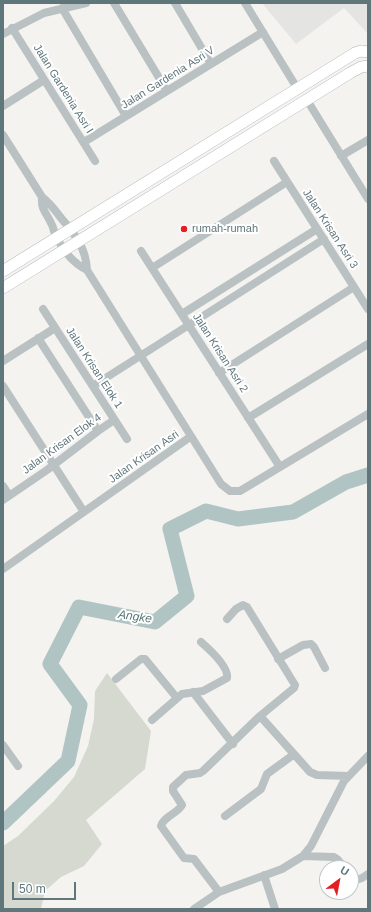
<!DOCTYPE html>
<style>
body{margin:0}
#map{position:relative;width:371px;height:912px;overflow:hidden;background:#f4f3f0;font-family:Helvetica,sans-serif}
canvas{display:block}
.frame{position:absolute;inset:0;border:4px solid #5f767b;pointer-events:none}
.north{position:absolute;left:319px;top:860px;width:40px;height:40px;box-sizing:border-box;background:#fff;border:1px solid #bfc8ca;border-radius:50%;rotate:32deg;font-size:11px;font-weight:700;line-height:16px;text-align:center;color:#5f767b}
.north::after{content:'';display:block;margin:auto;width:14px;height:18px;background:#e41f23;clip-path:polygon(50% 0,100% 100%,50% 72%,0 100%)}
.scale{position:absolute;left:12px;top:882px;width:64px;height:18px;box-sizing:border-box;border:2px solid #5f767b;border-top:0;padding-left:5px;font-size:12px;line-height:14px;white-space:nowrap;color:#5f767b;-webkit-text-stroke:3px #fff;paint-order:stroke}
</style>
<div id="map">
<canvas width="371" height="912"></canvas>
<div class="frame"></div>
<div class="north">U</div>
<div class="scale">50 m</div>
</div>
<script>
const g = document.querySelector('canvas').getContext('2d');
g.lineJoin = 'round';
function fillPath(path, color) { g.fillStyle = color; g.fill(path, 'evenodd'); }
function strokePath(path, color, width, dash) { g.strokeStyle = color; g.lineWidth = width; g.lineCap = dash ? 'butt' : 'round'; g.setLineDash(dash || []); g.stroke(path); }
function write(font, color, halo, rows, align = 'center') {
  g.font = font + ' Helvetica,sans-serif'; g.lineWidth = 4; g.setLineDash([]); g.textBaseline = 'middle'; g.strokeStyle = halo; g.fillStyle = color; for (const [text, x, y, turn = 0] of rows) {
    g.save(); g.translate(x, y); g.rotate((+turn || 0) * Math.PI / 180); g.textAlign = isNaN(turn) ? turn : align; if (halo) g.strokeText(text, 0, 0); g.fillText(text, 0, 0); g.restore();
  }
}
const built = new Path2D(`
 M262,3H368V34L344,8L296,44Z`);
const green = new Path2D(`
 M107,673L151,731L145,769L86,820L102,844L84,866L61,877L45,891L41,909H3V846L18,836L54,801L74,777L88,746L94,719L95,691Z`);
const river = new Path2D(`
 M3,823L68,761L80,705L50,664L79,607L155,622L187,596L170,529L206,511L238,519L293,512L346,482L368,475`);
const street = new Path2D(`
 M114,3L167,91
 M175,3L211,64
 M245,3L297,88
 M62,8L126,116
 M12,28L95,161
 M3,34L44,13L86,3
 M307,100L368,199
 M3,106L44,80
 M3,135L42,197
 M84,142L263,32
 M341,156L368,140
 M274,161L368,309
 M141,251L280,467
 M152,268L287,182
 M87,270C73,263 64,252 57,238C54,234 54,228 51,223C46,212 41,210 42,197C50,203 55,210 61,218C75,234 86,248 87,270L221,484L230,491H240L368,414
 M43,309L127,439
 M182,314L317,229
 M38,338L98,431
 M3,361L55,328
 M219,373L354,287
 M3,386L84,512
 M93,386L324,239
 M248,418L368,344
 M3,486L9,495
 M3,500L47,470L98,431L114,420
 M3,569L190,437
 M278,659L303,645L311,644L314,647L325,668
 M116,679L141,659H145L177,698
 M193,692L233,744
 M260,716L310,772L317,775L348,776
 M152,720L182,694L203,691L227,678C229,667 209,649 201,642
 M3,745L18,766
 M225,816L261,789L267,774L293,755
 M303,856L334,857L337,859L345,868
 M264,875L275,909
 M351,875L356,880L362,878L368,874
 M219,892L194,859L184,858L161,826C163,817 178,813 182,805L173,791V787L186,775L200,773L203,771L260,716L294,688L295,685L247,607L243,605L236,609L227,619
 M194,909L219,892L282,869L303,856L311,846L344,781L368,756`);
const secondary = new Path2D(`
 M3,271L355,53L361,51L368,52
 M3,288L350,73L361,67L368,66`);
const markers = [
 [184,229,4,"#e41f23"]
];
const streetNames = [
 ["Jalan Gardenia Asri V",168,78,-32],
 ["Jalan Gardenia Asri I",63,89,58],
 ["Jalan Krisan Asri 3",330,229,57],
 ["Jalan Krisan Asri 2",220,353,57],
 ["Jalan Krisan Elok 1",94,368,57],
 ["Jalan Krisan Elok 4",62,444,-36],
 ["Jalan Krisan Asri",144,457,-35]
];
const poiNames = [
 ["rumah-rumah",192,229]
];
const waterNames = [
 ["Angke",135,617,8]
];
fillPath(built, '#e4e5e3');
fillPath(green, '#d5d9cf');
strokePath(river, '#b1c4c4', 15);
strokePath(secondary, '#adb5b7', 12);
strokePath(street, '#bac1c3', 8);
strokePath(secondary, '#fff', 11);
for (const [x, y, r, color] of markers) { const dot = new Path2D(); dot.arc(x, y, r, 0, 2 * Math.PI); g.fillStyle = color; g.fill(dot); strokePath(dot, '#fff', 1.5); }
write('11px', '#5f767b', '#fff', streetNames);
write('11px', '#5f767b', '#fff', poiNames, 'left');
write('italic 12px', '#597878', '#fff', waterNames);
</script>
